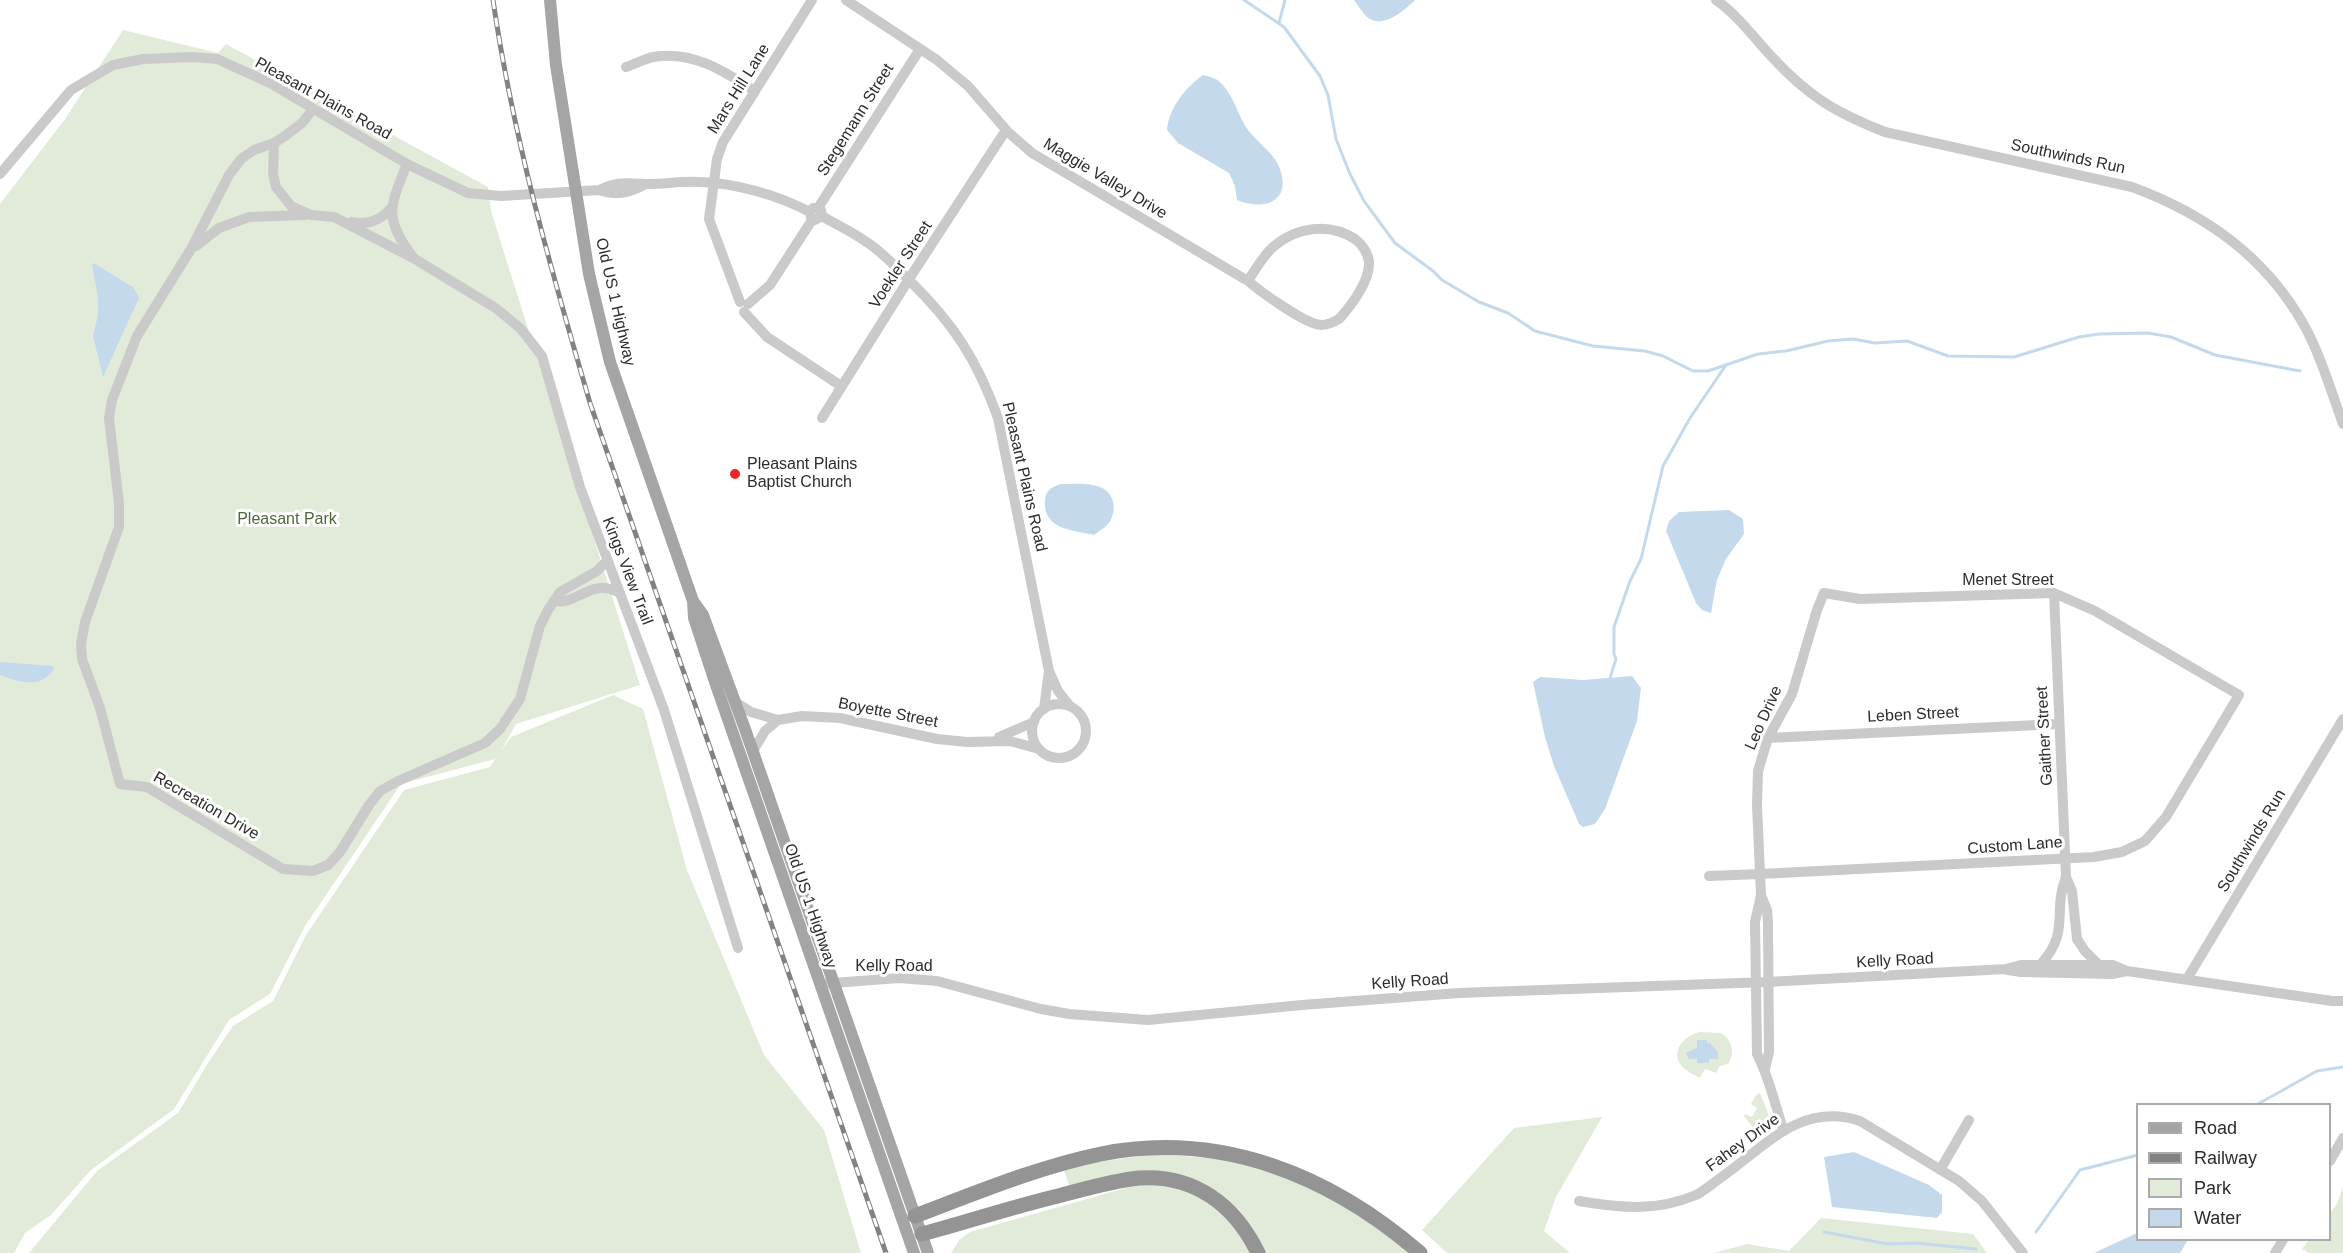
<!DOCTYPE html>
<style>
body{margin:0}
#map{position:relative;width:2343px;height:1253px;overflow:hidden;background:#fff;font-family:Helvetica,sans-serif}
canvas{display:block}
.legend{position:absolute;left:2136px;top:1103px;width:195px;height:138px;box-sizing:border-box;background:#fff;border:2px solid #ababab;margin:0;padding:8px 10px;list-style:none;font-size:18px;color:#2d2d2d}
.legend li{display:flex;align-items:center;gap:12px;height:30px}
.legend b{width:30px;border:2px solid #ababab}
</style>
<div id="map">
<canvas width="2343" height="1253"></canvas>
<ul class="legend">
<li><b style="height:8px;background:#a5a5a5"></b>Road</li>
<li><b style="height:8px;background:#828282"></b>Railway</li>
<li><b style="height:16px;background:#e2ebd9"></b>Park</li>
<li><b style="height:16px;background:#c4daec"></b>Water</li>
</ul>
</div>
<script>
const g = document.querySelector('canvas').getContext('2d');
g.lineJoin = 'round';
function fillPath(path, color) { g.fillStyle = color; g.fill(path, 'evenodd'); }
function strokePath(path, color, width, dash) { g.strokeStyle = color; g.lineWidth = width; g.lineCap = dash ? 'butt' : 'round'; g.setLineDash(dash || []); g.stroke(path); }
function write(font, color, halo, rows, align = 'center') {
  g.font = font + ' Helvetica,sans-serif'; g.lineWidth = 6; g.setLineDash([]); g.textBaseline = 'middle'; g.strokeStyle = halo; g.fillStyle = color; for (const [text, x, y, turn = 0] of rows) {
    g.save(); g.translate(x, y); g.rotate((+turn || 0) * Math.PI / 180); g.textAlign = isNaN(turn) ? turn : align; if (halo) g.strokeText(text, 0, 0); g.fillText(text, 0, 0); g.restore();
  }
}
const green = new Path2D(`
 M123,30L218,53L226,44L488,187L491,211L640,685L516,724L501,751L511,737L613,695L643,709L687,870L764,1055L824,1130L861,1253H29L97,1171L178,1113L208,1063L233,1026L273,1001L306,935L404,790L490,767L495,759L401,784L305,926L270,994L229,1020L174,1109L91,1170L51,1215L25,1233L14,1253H0V204L65,119Z
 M1700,1032L1721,1033C1732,1040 1735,1052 1729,1063L1719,1067L1716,1073L1705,1069L1700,1078C1693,1074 1684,1070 1680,1064C1671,1048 1686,1035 1700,1032Z
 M1760,1093C1766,1111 1777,1122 1760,1136L1744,1116L1745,1114L1752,1117L1757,1108L1751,1104L1756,1095Z
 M1602,1117L1556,1197L1544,1231L1570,1253H1447L1422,1230L1514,1128Z
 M1159,1154L1231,1160L1266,1169L1344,1203L1411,1253H1265L1254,1229L1239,1210L1217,1191L1192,1179L1070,1188L1064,1170L1089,1163Z
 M1140,1184H1165L1187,1190L1229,1216L1252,1253H951L960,1239L970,1232Z
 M2343,1186V1253H2309L2302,1249L2309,1240H2330V1213L2337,1204Z
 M1821,1218L1973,1234L1987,1253H1714L1747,1244L1789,1251Z`);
const water = new Path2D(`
 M1354,0H1415C1404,11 1381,31 1366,16C1361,11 1358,5 1354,0Z
 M1203,75C1211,77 1217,78 1223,85C1234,97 1238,116 1248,130C1257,142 1275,154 1280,169C1292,203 1262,211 1237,200L1235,186L1229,173L1178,143L1167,130C1169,108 1185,88 1203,75Z
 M94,263L134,288L139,298L103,377L93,336L98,315V297L92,265Z
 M1061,484C1074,484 1092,482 1104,489C1116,497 1116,513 1109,523C1105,528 1098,532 1094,535C1071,530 1042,529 1045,499C1046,490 1053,486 1061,484Z
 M1729,510L1743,519L1744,534L1726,559L1717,580L1711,613L1702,610L1696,603L1666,531L1669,521L1679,512Z
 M2,662L53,666L54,669C40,690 19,682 0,675V663Z
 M1632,676L1641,688L1637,721L1605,809L1595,824L1583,827L1579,824L1554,766L1545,737L1533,682L1540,677L1583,680Z
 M1697,1040H1707V1043H1710L1718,1052V1059H1709V1063H1697V1059H1689L1686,1053L1697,1048Z
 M1854,1152L1929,1185L1942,1195V1212L1937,1218L1832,1207L1824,1157Z
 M2137,1233L2138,1240H2188L2180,1253H2094Z`);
const stream = new Path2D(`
 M1244,0L1284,27L1320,76L1328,95L1336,139L1350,174L1364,201L1395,243L1433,271L1442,280L1479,302L1508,313L1535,331L1593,346L1645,351L1663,356L1693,371H1708L1758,354L1786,351L1828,341L1853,339L1875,343L1907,341L1948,356L2014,357L2079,337L2099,334L2148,333L2171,337L2215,355L2300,371
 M1279,23L1285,0
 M1609,681L1616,659L1614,654V627L1630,581L1641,559L1663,466L1690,418L1726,365
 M2258,1104L2317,1071L2343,1067
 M1824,1232L1888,1244L1916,1243L1976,1249
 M2036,1232L2080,1170L2138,1155`);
const minor = new Path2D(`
 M846,0L937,60L968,86L1008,132L1032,153L1248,281C1261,292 1305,324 1321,325C1328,325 1334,322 1339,319C1351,306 1370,281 1369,262C1368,253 1362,244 1355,239C1329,222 1296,227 1273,247C1263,256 1255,270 1248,281
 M1716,0C1738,15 1753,37 1771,56C1808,96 1834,112 1885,132L2132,187C2205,214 2265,256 2304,325C2321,356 2331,391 2343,424
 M626,67C635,64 644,59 653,57C692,50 724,71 755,91
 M313,109L302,123L285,136L274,143L254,150L241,159L229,175L191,249L137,336L112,400L109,418L119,503V527L85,622L81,644L82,659L100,708L120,784L147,787L283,869L313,871L328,865L340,852L369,805L380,791L398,781L485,743L500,729L520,699L540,626L548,610L560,592L597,571L607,561
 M274,143L273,174L276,187L291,206L311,215L334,217L415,259L497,309L521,329L542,356L580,487L664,710L738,948
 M407,164C390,206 383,218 413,257
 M0,174L71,90L113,65L143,59L193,57L217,59L270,83L407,164L468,193L501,196L599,190C621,180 626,184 648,184C665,184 682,181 699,182C736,183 777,195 810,212L811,218L815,220L822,216L821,210L818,208H813L810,212
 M599,190C617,196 630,193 646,184
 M818,208L920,49
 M822,216C835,224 849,230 862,239C880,250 895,266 910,281C954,324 977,360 998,418L1049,671L1058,691L1070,706
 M351,222C368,225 380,221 391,208
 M196,246L219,228L249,217L305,215
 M740,302L709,219L717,159L723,142L812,0
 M748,304L770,285L812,220
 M744,312L767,337L841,386
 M822,418L909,279L1006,130
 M2054,593L2066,877L2072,891L2077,939L2085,951L2099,965
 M555,601C571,604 583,590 600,588C606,587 613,590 618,592
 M735,702L751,712L778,720L802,716L840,718L937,739L967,742L1010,741L1039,749
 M1032 731a27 27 0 1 1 54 0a27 27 0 1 1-54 0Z
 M1044,709L1049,671
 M999,737L1034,722
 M1768,738L2058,724
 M753,751L765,731L778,720
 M1709,876L1760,874L2094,857L2122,852L2145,841L2166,817L2239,695L2095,611L2054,593L1860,599L1824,593L1817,610L1792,694L1768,738L1758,771L1757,805L1761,895L1755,922L1757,1054C1769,1077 1775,1104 1783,1129
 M1761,895L1767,910L1768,923L1769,1052L1765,1069
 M2041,964C2071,930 2052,913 2066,877
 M2008,970L2021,972L2112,974L2127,971
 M2187,979L2343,719
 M820,984L899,978L937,981L1041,1009L1069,1014L1148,1020L1302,1005L1459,993L1767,982L2006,969L2021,965H2113L2127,971L2332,1001H2343
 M2330,1161L2343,1138
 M1940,1170L1969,1120
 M1579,1201C1622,1208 1655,1212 1696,1195C1704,1191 1712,1184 1719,1179C1764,1148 1800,1101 1860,1121L1959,1181L1982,1201L2023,1253
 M2275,1253L2283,1240`);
const major = new Path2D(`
 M550,0L556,65L589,274L610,362L693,601L694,618L715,682L914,1253
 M693,601L703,615L745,729L928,1253`);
const highway = new Path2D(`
 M915,1216C976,1193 1038,1167 1101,1154C1221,1130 1331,1176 1420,1253
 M922,1234C967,1222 1012,1207 1058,1196C1085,1189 1111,1181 1139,1178C1194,1174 1235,1205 1258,1253`);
const rail = new Path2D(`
 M493,0C513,137 551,270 590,403L886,1253`);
const markers = [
 [735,474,6,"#ed2628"]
];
const streetNames = [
 ["Mars Hill Lane",739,89,-58],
 ["Pleasant Plains Road",323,99,29],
 ["Stegemann Street",856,120,-58],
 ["Southwinds Run",2068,157,12],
 ["Maggie Valley Drive",1105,179,31],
 ["Voekler Street",901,265,-57],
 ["Old US 1 Highway",615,302,77],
 ["Pleasant Plains Road",1024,477,77],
 ["Kings View Trail",627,571,69],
 ["Menet Street",2008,581],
 ["Boyette Street",888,713,11],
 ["Leben Street",1913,715,-3],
 ["Leo Drive",1764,718,-66],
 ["Gaither Street",2045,736,-93],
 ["Recreation Drive",206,806,30],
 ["Southwinds Run",2252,841,-59],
 ["Custom Lane",2015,846,-4],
 ["Old US 1 Highway",810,906,71],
 ["Kelly Road",1895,961,-3],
 ["Kelly Road",894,967],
 ["Kelly Road",1410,982,-4],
 ["Fahey Drive",1743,1143,-36]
];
const poiNames = [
 ["Pleasant Plains",747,465],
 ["Baptist Church",747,483]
];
const parkNames = [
 ["Pleasant Park",287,520]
];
fillPath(green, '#e2ebd9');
fillPath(water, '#c4daec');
strokePath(stream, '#c4daec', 3);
strokePath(minor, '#cacaca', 10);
strokePath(major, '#a5a5a5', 12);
strokePath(highway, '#949494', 15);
strokePath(rail, '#828282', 5);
strokePath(rail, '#fff', 3, [9]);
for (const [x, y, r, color] of markers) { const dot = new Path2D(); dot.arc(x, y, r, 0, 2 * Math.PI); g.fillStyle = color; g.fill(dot); strokePath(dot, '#fff', 2); }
write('16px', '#2d2d2d', '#fff', streetNames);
write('16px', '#2d2d2d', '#fff', poiNames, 'left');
write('16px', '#4d6a39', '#fff', parkNames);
</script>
